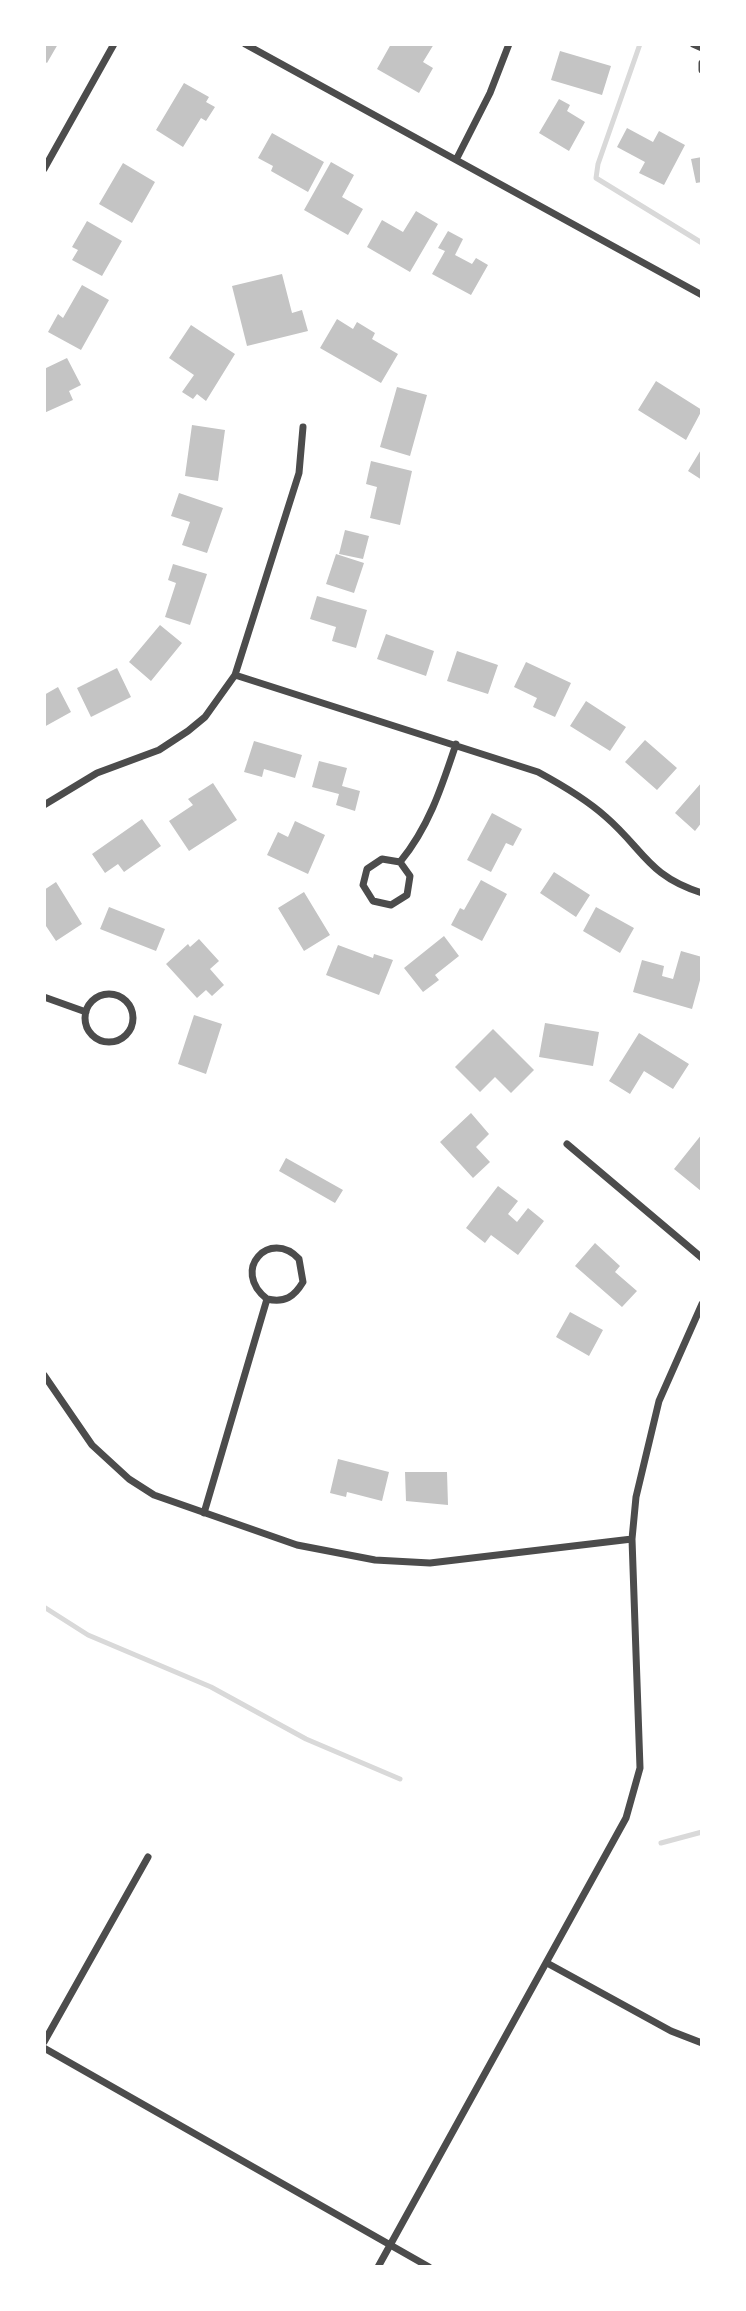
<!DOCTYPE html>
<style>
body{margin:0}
#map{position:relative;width:746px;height:2311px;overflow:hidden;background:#fff;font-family:"Fira Sans",sans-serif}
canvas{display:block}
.frame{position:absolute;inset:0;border:46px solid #fff;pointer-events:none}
</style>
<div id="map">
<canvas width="746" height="2311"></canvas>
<div class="frame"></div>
</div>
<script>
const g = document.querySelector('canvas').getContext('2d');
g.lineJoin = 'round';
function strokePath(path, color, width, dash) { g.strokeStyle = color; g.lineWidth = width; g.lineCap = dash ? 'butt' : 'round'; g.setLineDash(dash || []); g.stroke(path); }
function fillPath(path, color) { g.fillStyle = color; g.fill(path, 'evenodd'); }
const stream = new Path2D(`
 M640,44L598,164L596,178L702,243
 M44,1607L88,1635L211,1687L306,1739L400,1779
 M661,1843L702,1832`);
const building = new Path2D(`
 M44,44H58L47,63L44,61Z
 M391,44H434L423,62L433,68L419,93L377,69Z
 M560,51L611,66L602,95L551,80Z
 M184,83L209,97L206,102L215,107L206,121L201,118L183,147L156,130Z
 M559,99L570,105L567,111L585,122L569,151L539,133Z
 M627,128L653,142L659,131L685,145L664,185L639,173L645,162L617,147Z
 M272,133L324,162L308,192L271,171L273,166L258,158Z
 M702,157V182L696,183L691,159Z
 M331,162L354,175L342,197L363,209L348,235L304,210Z
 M123,163L155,182L132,223L99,204Z
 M416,211L438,224L410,272L367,247L382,220L403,232Z
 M87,221L122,241L102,276L72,260L78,250L72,247Z
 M448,231L463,239L455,255L472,264L476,258L488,265L471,295L432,274L445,251L438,248Z
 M282,274L292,313L302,310L308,331L247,346L232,286Z
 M82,285L109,300L81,350L48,332L58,314L63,318Z
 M337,319L353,329L357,322L375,333L372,339L398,354L381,383L320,348Z
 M191,325L235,354L206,401L197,394L193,399L182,392L194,375L169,358Z
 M67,358L81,385L69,391L73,400L44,413V369Z
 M656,381L702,410L686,440L638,410Z
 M397,387L427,395L410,456L380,447Z
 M192,425L225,430L218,481L185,476Z
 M702,448V480L688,471Z
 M371,461L412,471L400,525L370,518L377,487L366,484Z
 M179,493L223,508L207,553L182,545L190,522L171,516Z
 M345,530L369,536L363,559L339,554Z
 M336,554L364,563L354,593L326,584Z
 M173,564L207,574L190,625L165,617L176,583L168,580Z
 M317,596L367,610L356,648L332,641L336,627L310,619Z
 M160,625L182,643L151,681L129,662Z
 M386,634L434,651L426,676L377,659Z
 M457,651L498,665L488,694L447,681Z
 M526,662L571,683L555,717L533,707L537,698L514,687Z
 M117,668L131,697L91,717L77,688Z
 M58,687L71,712L44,727V695Z
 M586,701L626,727L610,751L570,726Z
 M645,740L677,768L657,790L625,762Z
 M254,741L302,755L295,778L264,769L262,777L244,772Z
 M319,761L347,768L342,786L360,791L355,811L336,805L339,794L312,787Z
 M702,782V822L695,831L675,813Z
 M213,783L237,820L189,851L169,821L193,805L188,799Z
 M492,813L522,829L513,846L506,843L491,872L467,860Z
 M142,819L161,846L124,872L118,864L105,873L92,854Z
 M295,821L325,835L308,874L267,855L278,832L288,837Z
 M554,872L590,895L576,917L540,893Z
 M481,880L507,894L482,941L451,925L460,908L464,910Z
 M56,882L82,924L56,941L44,923V890Z
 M304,892L330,935L304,951L278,908Z
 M109,907L165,929L156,951L100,929Z
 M596,907L634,928L620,953L583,931Z
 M444,936L459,956L435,975L439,980L423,992L404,968Z
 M199,939L219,961L210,969L224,985L212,996L206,990L197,998L166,964L188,944L190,947Z
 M338,945L373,958L374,954L393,960L379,995L326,975Z
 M681,951L702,957V973L692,1009L633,992L642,960L664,966L662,976L673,979Z
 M194,1015L222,1024L206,1074L178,1064Z
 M545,1023L599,1032L593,1066L539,1057Z
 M493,1029L534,1070L511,1093L495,1077L480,1092L455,1067Z
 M639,1033L689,1064L673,1089L644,1071L630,1094L609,1081Z
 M471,1113L489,1134L476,1147L490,1162L473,1178L440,1142Z
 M702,1134V1189L701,1191L674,1169Z
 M286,1158L343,1190L335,1203L279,1171Z
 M498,1186L518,1201L508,1214L517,1222L528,1208L544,1221L518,1255L491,1235L485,1243L466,1228Z
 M595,1243L620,1266L615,1272L637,1291L622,1307L575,1266Z
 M570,1312L603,1330L589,1356L556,1337Z
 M338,1459L389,1472L382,1501L347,1492L346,1497L330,1493Z
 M405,1472H447L448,1505L406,1501Z`);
const minor = new Path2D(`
 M245,44L702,295
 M693,44L702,48
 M702,70V63
 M457,158L490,93L509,44
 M44,169L114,44
 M235,675L538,772C562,785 586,799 606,817C644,850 648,876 702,893
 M44,805L97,773L159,750L188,731L205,717L235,675L299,473L303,427
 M400,862L410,876L407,895L391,905L373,901L363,885L367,869L382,859L400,862C429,827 442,786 456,744
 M85 1018a24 24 0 1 1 48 0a24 24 0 1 1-48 0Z
 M44,997L86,1012
 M567,1144L702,1258
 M44,1375L92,1445L129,1479L154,1495L297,1545L375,1560L430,1563L632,1539
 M204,1513L267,1299C230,1270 270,1228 299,1259L303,1282C294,1297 285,1303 267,1299
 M547,1963L671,2031L702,2043
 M44,2042L148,1857
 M44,2048L429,2267
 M378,2267L626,1818L640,1768L632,1539L636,1497L659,1401L702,1304`);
strokePath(stream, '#d9d9d9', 5);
fillPath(building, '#c4c4c4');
strokePath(minor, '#4c4c4c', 7);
</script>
